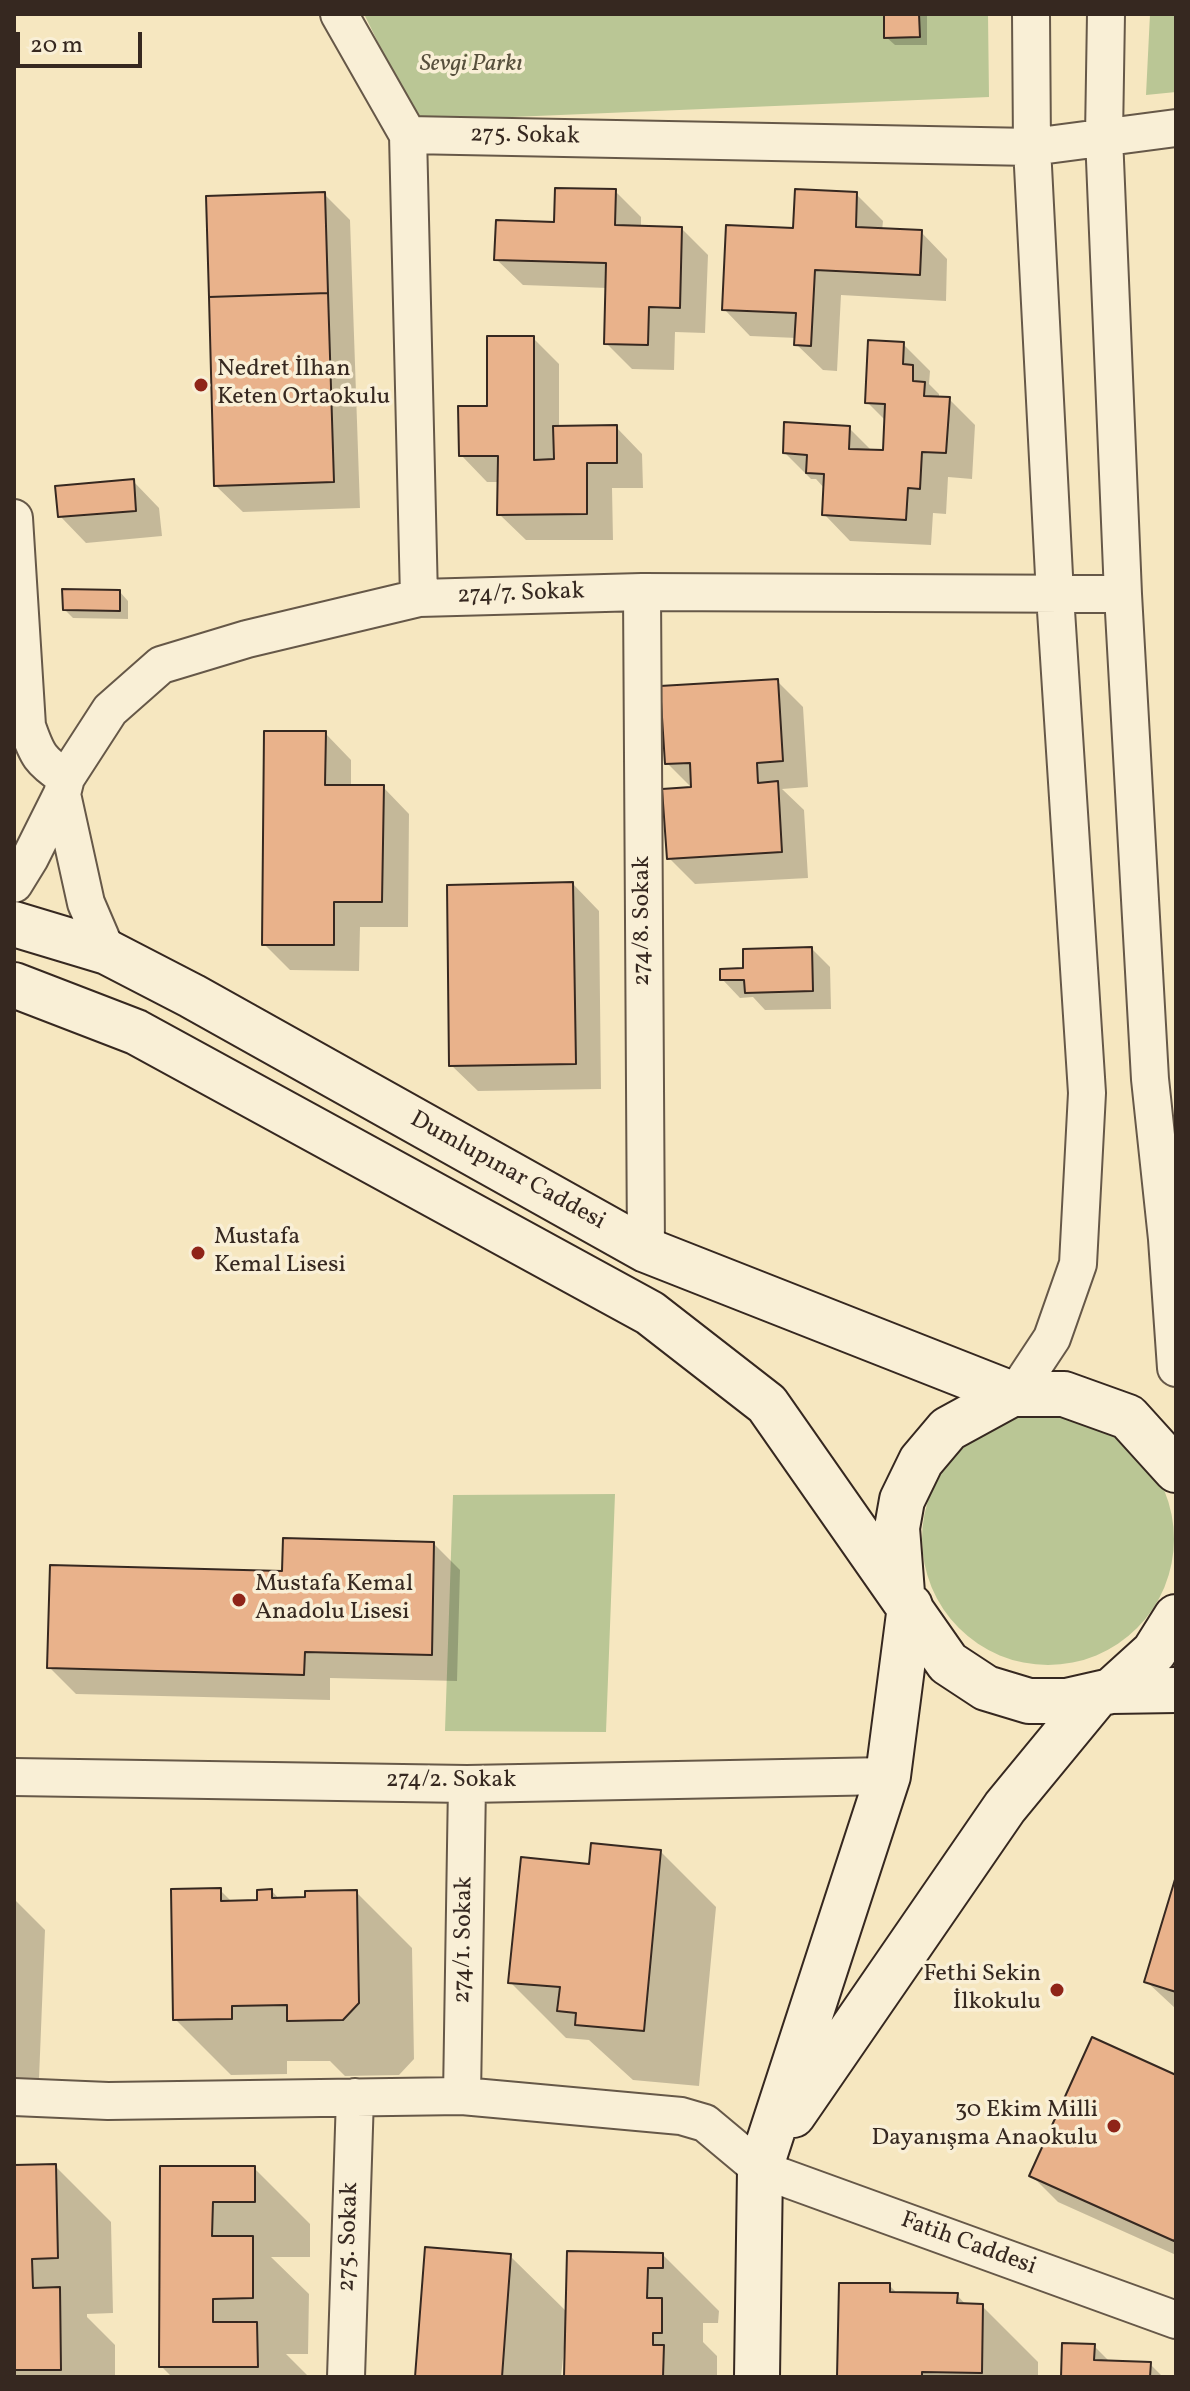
<!DOCTYPE html>
<meta charset="utf-8">
<style>
body{margin:0}
#map{position:relative;width:1190px;height:2391px;overflow:hidden;background:#f6e7c0;font-family:Vollkorn,serif}
canvas{display:block}
.frame{position:absolute;inset:0;border:16px solid #362820;pointer-events:none}
.scale{position:absolute;left:16px;top:32px;width:126px;height:36px;box-sizing:border-box;border:4px solid #362820;border-top:0;padding-left:10px;font-size:24px;line-height:28px;white-space:nowrap;color:#362820;-webkit-text-stroke:6px #f9efd6;paint-order:stroke}
</style>
<div id="map">
<canvas width="1190" height="2391"></canvas>
<div class="frame"></div>
<div class="scale">20 m</div>
</div>
<script>
const g = document.querySelector('canvas').getContext('2d');
g.lineJoin = 'round';
function fillPath(path, color) { g.fillStyle = color; g.fill(path, 'evenodd'); }
function strokePath(path, color, width, dash) { g.strokeStyle = color; g.lineWidth = width; g.lineCap = dash ? 'butt' : 'round'; g.setLineDash(dash || []); g.stroke(path); }
function write(font, color, halo, rows, align = 'center') {
  g.font = font + ' Vollkorn,serif'; g.lineWidth = 7; g.setLineDash([]); g.textBaseline = 'middle'; g.strokeStyle = halo; g.fillStyle = color; for (const [text, x, y, turn = 0] of rows) {
    g.save(); g.translate(x, y); g.rotate((+turn || 0) * Math.PI / 180); g.textAlign = isNaN(turn) ? turn : align; if (halo) g.strokeText(text, 0, 0); g.fillText(text, 0, 0); g.restore();
  }
}
const green = new Path2D(`
 M364,14H988L989,97L417,121Z
 M1150,14H1176V92L1146,95Z
 M922 1539a126 126 0 1 1 252 0a126 126 0 1 1-252 0Z
 M615,1494L606,1732L445,1731L453,1495Z`);
const shadow = new Path2D(`
 M886,14H927V45H895L886,37Z
 M615,191L641,217V227L682,229L708,255L705,333L675,332L674,370L632,369L606,343L607,288L523,285L496,259Z
 M324,194L350,220L360,508L243,512L216,486Z
 M856,194L883,221L882,231L921,232L947,259L946,301L841,295L837,371L823,370L796,344L797,338L750,336L724,309L795,230Z
 M533,338L559,364V428L616,427L642,454L643,488H612L613,540H526L499,514L500,482H487L461,455Z
 M903,344L930,371L929,384L939,394V398L949,399L975,425L972,479L948,477L946,514L933,513L931,545L850,541L824,514L825,489L816,479H811L785,453L849,428L873,452H885L886,421L867,402Z
 M133,481L159,508L162,536L86,543L60,516Z
 M120,592L128,601V619L73,618L65,610Z
 M777,681L803,707L808,787L782,789L804,810L808,878L695,884L669,858L693,789L667,763Z
 M325,733L351,760V787H383L409,814L408,927H360L359,971L290,970L264,944Z
 M573,884L599,911L601,1089L478,1091L451,1065Z
 M812,949L830,967L831,1009L765,1010L753,997L740,998L722,979Z
 M434,1544L460,1570L457,1681L330,1678V1700L76,1694L49,1667L284,1573Z
 M660,1851L716,1907L699,2086L633,2080L589,2040L566,2038L510,1982L590,1866Z
 M1176,1883V2009L1146,1981Z
 M220,1890L233,1903L260,1902L272,1891L280,1900L356,1892L412,1948L414,2059L399,2075L345,2076L330,2061H287V2074L231,2075L175,2019Z
 M14,1899L45,1930L39,2079L14,2078Z
 M1176,2077V2255L1058,2202L1032,2176Z
 M55,2166L111,2222L113,2313L87,2314V2317L115,2345V2377H14V2167Z
 M162,2168H254L310,2224V2257H271L309,2294L308,2354H286L309,2377H172L161,2366Z
 M663,2255L719,2311L718,2323H703V2342L717,2356V2377H566L567,2348H564L561,2377H417L510,2256L568,2313Z
 M889,2285L898,2294L957,2295L967,2306H982L1038,2362V2377H839Z
 M1094,2346L1111,2363L1150,2364L1163,2377H1063Z`);
const building = new Path2D(`
 M884,14H919L920,37L884,38Z
 M555,188L616,189L615,225L682,227L680,308L649,307L648,345L604,344L606,263L494,260L496,220L554,222Z
 M795,189L857,192L856,227L922,230L920,275L815,270L811,346L794,345L796,313L722,310L726,225L793,228Z
 M325,192L328,293L209,297L206,196Z
 M328,293L334,482L214,486L209,297Z
 M487,336H534V460L554,459L553,426L617,425V463H587V514L497,515L498,456H459L458,406H487Z
 M868,340L904,342L903,364L913,365V381L925,382L924,396L950,397L946,453L922,452L920,489L908,488L906,520L822,515L824,474L806,473L807,455L783,453L784,422L850,426L849,449L883,450L885,404L865,403Z
 M134,479L136,511L58,517L55,486Z
 M62,589L120,590V611L63,610Z
 M778,679L783,761L757,763L758,783L778,781L782,852L667,859L662,789L691,787L690,763L665,764L660,686Z
 M264,731H326L325,785H384L382,902H334V945H262Z
 M573,882L576,1064L449,1066L447,885Z
 M812,947L813,991L745,993L744,980H720V969L743,968V949Z
 M283,1538L434,1542L432,1655L305,1652L304,1675L47,1668L50,1565L282,1571Z
 M591,1843L661,1850L644,2031L575,2025L576,2013L557,2011L560,1987L508,1983L521,1857L589,1864Z
 M1176,1876V1992L1144,1982Z
 M221,1888V1901L257,1900V1890L272,1889V1898L305,1897V1891L357,1890L359,2003L343,2020L287,2021V2005L232,2006V2019L173,2020L171,1889Z
 M1092,2037L1176,2075V2237L1174,2241L1029,2176Z
 M56,2164L58,2258L32,2259L33,2288L60,2287L61,2370H14V2165Z
 M160,2166H255V2202H213L212,2236H253V2298L213,2299V2322H257L258,2367H159Z
 M425,2247L511,2254L502,2377H415Z
 M567,2251L663,2253V2268H648L647,2298H662V2333H653V2345H664L663,2377H564Z
 M839,2283H890V2292L958,2293L957,2303L983,2304L982,2373L922,2372V2377H817H837Z
 M1062,2343L1095,2344L1094,2360L1151,2362L1150,2377H1061Z`);
const street = new Path2D(`
 M339,14L408,135
 M1106,14L1104,136L1123,594L1150,1079L1167,1239L1176,1368
 M14,518L27,726C37,755 40,761 66,778
 M642,592L646,1250
 M419,598L408,135L1032,147L1176,128
 M62,794L86,903L107,952
 M14,884L30,858L62,794L66,778L110,710L161,665L247,639L419,598L642,592L1123,594
 M1015,1394L1052,1338L1078,1264L1087,1093L1055,595L1032,147L1031,14
 M14,1777L467,1784L888,1776
 M462,2096L467,1784
 M14,2097L108,2101L462,2096L681,2116L705,2123L760,2169L1176,2320
 M346,2377L355,2097`);
const secondary = new Path2D(`
 M14,924L107,952L192,996L646,1250L1012,1394
 M14,985L136,1032L650,1313L767,1404L948,1663L986,1688L1029,1701H1067L1111,1691L1154,1652L1176,1617
 M902,1593L897,1528L902,1500L921,1461L948,1429L1012,1394H1064L1128,1417L1176,1470
 M1111,1691L1176,1690
 M793,2115L1005,1807L1098,1694
 M757,2377L760,2169L888,1776L910,1606`);
const markers = [
 [201,385,8,"#8f2418"],
 [198,1253,8,"#8f2418"],
 [239,1600,8,"#8f2418"],
 [1057,1990,8,"#8f2418"],
 [1114,2126,8,"#8f2418"]
];
const parkNames = [
 ["Sevgi Parkı",471,66]
];
const streetNames = [
 ["275. Sokak",525,137,1],
 ["274/7. Sokak",521,595,-2],
 ["274/8. Sokak",644,921,-90],
 ["Dumlupınar Caddesi",507,1172,29],
 ["274/2. Sokak",451,1782],
 ["274/1. Sokak",465,1940,-89],
 ["275. Sokak",350,2237,-88],
 ["Fatih Caddesi",968,2245,20]
];
const poiNames = [
 ["Nedret İlhan",217,371],
 ["Keten Ortaokulu",217,399],
 ["Mustafa",214,1239],
 ["Kemal Lisesi",214,1267],
 ["Mustafa Kemal",255,1586],
 ["Anadolu Lisesi",255,1614],
 ["Fethi Sekin",1041,1976,"right"],
 ["İlkokulu",1041,2004,"right"],
 ["30 Ekim Milli",1098,2112,"right"],
 ["Dayanışma Anaokulu",1098,2140,"right"]
];
fillPath(green, '#bac695');
fillPath(shadow, '#0003');
fillPath(building, '#e9b28b');
strokePath(building, '#362820', 2);
strokePath(street, '#665848', 40);
strokePath(secondary, '#362820', 48);
strokePath(street, '#f9efd6', 36);
strokePath(secondary, '#f9efd6', 44);
for (const [x, y, r, color] of markers) { const dot = new Path2D(); dot.arc(x, y, r, 0, 2 * Math.PI); g.fillStyle = color; g.fill(dot); strokePath(dot, '#f9efd6', 3); }
write('italic 24px', '#57503d', '#f9efd6', parkNames);
write('24px', '#362820', '#f9efd6', streetNames);
write('24px', '#362820', '#f9efd6', poiNames, 'left');
</script>
